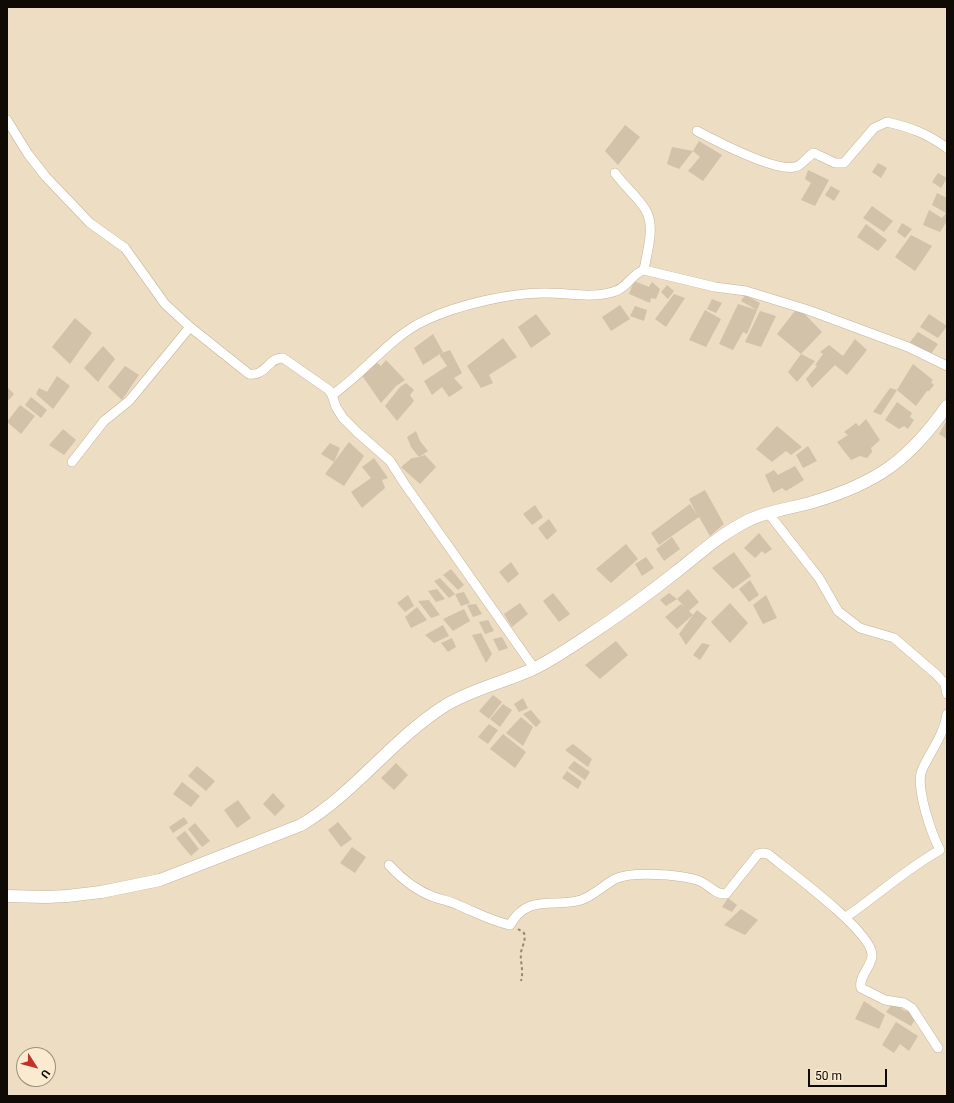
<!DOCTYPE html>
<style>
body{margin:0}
#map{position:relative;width:954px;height:1103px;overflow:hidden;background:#ecddc3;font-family:Roboto,sans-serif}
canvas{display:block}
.frame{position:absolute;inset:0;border:8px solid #0f0a04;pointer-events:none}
.north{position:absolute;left:16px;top:1047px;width:40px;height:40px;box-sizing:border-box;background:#f9ead0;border:1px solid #9b907e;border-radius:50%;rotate:126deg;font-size:11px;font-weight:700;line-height:16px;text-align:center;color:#0f0a04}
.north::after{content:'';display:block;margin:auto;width:14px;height:18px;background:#c13328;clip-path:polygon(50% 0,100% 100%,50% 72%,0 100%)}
.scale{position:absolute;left:808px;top:1069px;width:79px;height:18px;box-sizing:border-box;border:2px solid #0f0a04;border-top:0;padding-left:5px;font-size:12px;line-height:14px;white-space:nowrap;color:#0f0a04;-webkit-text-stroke:3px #f9ead0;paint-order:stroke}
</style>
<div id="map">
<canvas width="954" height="1103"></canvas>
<div class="frame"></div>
<div class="north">U</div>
<div class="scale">50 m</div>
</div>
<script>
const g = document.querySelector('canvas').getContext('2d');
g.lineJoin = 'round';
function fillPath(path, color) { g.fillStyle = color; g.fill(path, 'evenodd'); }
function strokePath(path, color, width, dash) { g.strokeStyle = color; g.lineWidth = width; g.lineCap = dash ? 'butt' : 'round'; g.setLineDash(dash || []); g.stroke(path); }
const building = new Path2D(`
 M625,125L640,137L618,165L605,151Z
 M699,141L722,155L703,181L688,171L700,157L693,151Z
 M672,147L693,151L679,169L667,164Z
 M878,163L887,168L881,178L872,172Z
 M808,170L829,180L815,206L801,200L811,183L805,179Z
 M938,173L947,178L941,188L932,182Z
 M831,186L840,191L834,201L825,195Z
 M937,193L947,198V221L940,232L923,225L929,210L942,218L946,213L932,205Z
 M872,206L893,221L884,232L863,218Z
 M902,223L912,229L905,238L897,232Z
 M866,224L887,240L878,251L857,237Z
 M911,235L932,246L915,271L895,257Z
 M634,281L649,287L652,282L660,289L656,299L651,298L650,303L629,294Z
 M667,285L674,291L668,299L661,292Z
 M674,294L685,298L666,327L655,319Z
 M745,295L760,303L747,334L743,332L733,350L719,344L738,304L757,310L741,301Z
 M712,299L722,303L716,313L707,309Z
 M620,305L630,319L611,331L602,317Z
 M635,306L647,310L644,321L630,316Z
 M798,307L822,332L801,354L777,334Z
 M705,310L721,319L706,347L689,340Z
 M760,311L776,316L761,347L745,342Z
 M536,314L551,334L531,348L518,327Z
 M929,314L947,326L938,338L920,327Z
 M75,318L92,333L70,364L52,347Z
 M918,332L938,344L931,354L910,342Z
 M433,334L443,352L423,365L414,348Z
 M503,338L517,357L489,375L493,383L481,388L467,366Z
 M855,339L867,350L847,375L835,365L812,388L806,379L817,366L815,365L823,354L820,352L829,345L843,356Z
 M103,346L115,359L98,382L84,368Z
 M450,350L462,373L454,378L463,388L449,397L442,387L432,395L424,381L447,366L439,354Z
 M801,354L815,361L797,382L788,372Z
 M386,360L405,380L396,386L381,403L361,374L376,362L381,366Z
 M913,364L933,380L931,382L934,385L929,391H927L916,406L897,390L881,415L873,412L890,388L897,390Z
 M125,366L139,375L122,400L108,387Z
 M57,376L70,386L53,409L36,394L39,388L47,392Z
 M406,383L414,390L410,395L414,401L397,421L385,406L400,387Z
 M7,387L14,394L7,402Z
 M31,397L47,410L41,418L25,405Z
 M897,402L912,413L910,417L914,420L908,429L904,426L899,429L885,420Z
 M20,405L35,416L21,434L7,422Z
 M866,419L880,440L871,448L872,452L867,458L860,456L851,460L837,442L848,435L844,432L856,423L859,426Z
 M947,420V439L939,434Z
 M777,426L802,447L791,455L786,451L772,462L756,449Z
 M63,429L76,440L64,455L49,445Z
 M416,431L420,441L428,451L419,457L425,455L436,467L420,484L401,467L412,458L419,457L411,447L407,437Z
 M349,442L364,456L344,486L325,474Z
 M330,443L340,448L334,462L321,454Z
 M808,446L817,461L803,468L796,455Z
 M374,458L388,478L382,480L385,488L362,508L351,492L371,478L362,467Z
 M795,466L804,480L786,491L782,488L773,493L765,475L774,470L778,475Z
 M705,490L724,524L710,536L699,517L659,545L651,533L690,504L697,515L689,499Z
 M535,505L543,517L532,525L523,514Z
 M549,519L557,531L547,540L538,528Z
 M759,533L772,549L765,554L762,551L755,558L744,548Z
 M672,537L680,549L664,561L656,549Z
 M626,544L638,559L611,583L596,569Z
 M734,552L751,576L733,589L712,568Z
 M646,557L654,568L642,576L635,564Z
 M511,562L519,574L508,583L499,572Z
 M451,569L464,585L458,590L443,575Z
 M440,578L455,594L449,598L434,581Z
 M750,580L759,595L749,602L739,589Z
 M437,589L445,599L436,602L428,591Z
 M688,589L699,602L689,611L693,615L697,610L707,618L686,645L679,634L693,615L677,629L665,617L681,604L685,607L677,599Z
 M464,592L470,603L461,606L455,594Z
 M553,593L570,614L559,622L543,601Z
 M669,593L677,599L666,606L660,600Z
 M408,595L414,606L405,612L397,603Z
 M766,595L777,618L763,624L753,605Z
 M429,600L440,615L431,618L418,601Z
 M520,603L528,614L512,627L504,614Z
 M730,603L748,623L730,643L711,622Z
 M476,604L482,614L473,617L467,605Z
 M417,607L427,620L411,628L405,617Z
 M464,609L470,621L453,631L443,619Z
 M488,620L494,631L485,634L479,622Z
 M443,625L449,636L434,643L425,635Z
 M481,633L492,654L486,663L472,635Z
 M502,637L508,648L499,651L493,639Z
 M452,638L456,647L448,652L441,643Z
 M616,641L628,655L600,679L585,665Z
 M702,643L710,645L700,660L693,655Z
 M493,695L502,702L489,719L479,711Z
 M523,698L528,708L519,712L514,704Z
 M503,704L512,710L500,727L490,719Z
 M531,710L541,722L536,727L523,714Z
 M521,717L533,727L523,746L506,733Z
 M489,724L498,730L488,744L478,737Z
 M503,734L526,752L515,768L490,749Z
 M573,744L592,759L588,767L565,750Z
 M574,761L590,772L585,780L568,768Z
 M396,763L408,775L394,790L381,778Z
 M197,766L215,781L206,791L188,776Z
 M567,771L582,782L578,789L562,778Z
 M182,782L200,796L191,807L173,794Z
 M273,793L285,806L275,816L263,804Z
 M238,800L251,818L237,828L224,810Z
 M184,817L188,823L173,833L169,827Z
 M338,822L352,839L341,847L328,830Z
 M195,823L210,841L202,847L188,829Z
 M185,831L199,849L191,856L176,838Z
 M352,847L366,857L355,873L340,863Z
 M728,898L737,905L732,912L722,907Z
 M741,909L758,920L745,935L724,925Z
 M864,1001L885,1015L879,1029L855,1019Z
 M894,1002L903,1010L918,1015L911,1026L886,1012Z
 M896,1022L918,1036L909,1051L900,1044L894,1053L882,1045Z`);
const path = new Path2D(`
 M518,929L524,933C526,940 523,944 521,952C520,963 524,970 521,981`);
const street = new Path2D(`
 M7,120L28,154L46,177L90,223L125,248L165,304L190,327L249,374C265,377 269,357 283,358L329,390L332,395C366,372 389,337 426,320C457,305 513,292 547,293C570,293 593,299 616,291C627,287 633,273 644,270L715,287L746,291L808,310L908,347L947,366
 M697,131C716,141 775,172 795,167C802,166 807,156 814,153L835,163H844L874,128L887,122C912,128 926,133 947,148
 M615,173C624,186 637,196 645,209C656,226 647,251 644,270
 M332,395L336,407L343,418L357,432L390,461L404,483L534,668
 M72,462L104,421L129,401L190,327
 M769,514L819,578L838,611L860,628L894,638L937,675L945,684L947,694
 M389,865C401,878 417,891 434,897C442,900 450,901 458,905C475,912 491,921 510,925C528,893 554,908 581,900C593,896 604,885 615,879C627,873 653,874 667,875C676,876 687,877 697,880C708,883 714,895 726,894L758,854L763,853L768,854C789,871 870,930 872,954C873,966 858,976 861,988L885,1000L904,1003L912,1008L938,1048
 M846,917C878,895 906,869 940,850C932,835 915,787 922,770C930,752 944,735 947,714`);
const secondary = new Path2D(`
 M7,896L46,897L67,896L101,892L160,880L301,825C355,793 392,739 446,705C472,689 505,682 533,669C550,661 568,649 583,639C615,618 646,596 676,572C699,554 722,533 749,520C768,511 793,508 813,502C877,483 909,460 947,406`);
fillPath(building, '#d1c2a9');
strokePath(street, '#c3b49b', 10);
strokePath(secondary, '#c3b49b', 13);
strokePath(path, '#938876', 2, [3, 3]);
strokePath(street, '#fff', 9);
strokePath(secondary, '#fff', 12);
</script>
